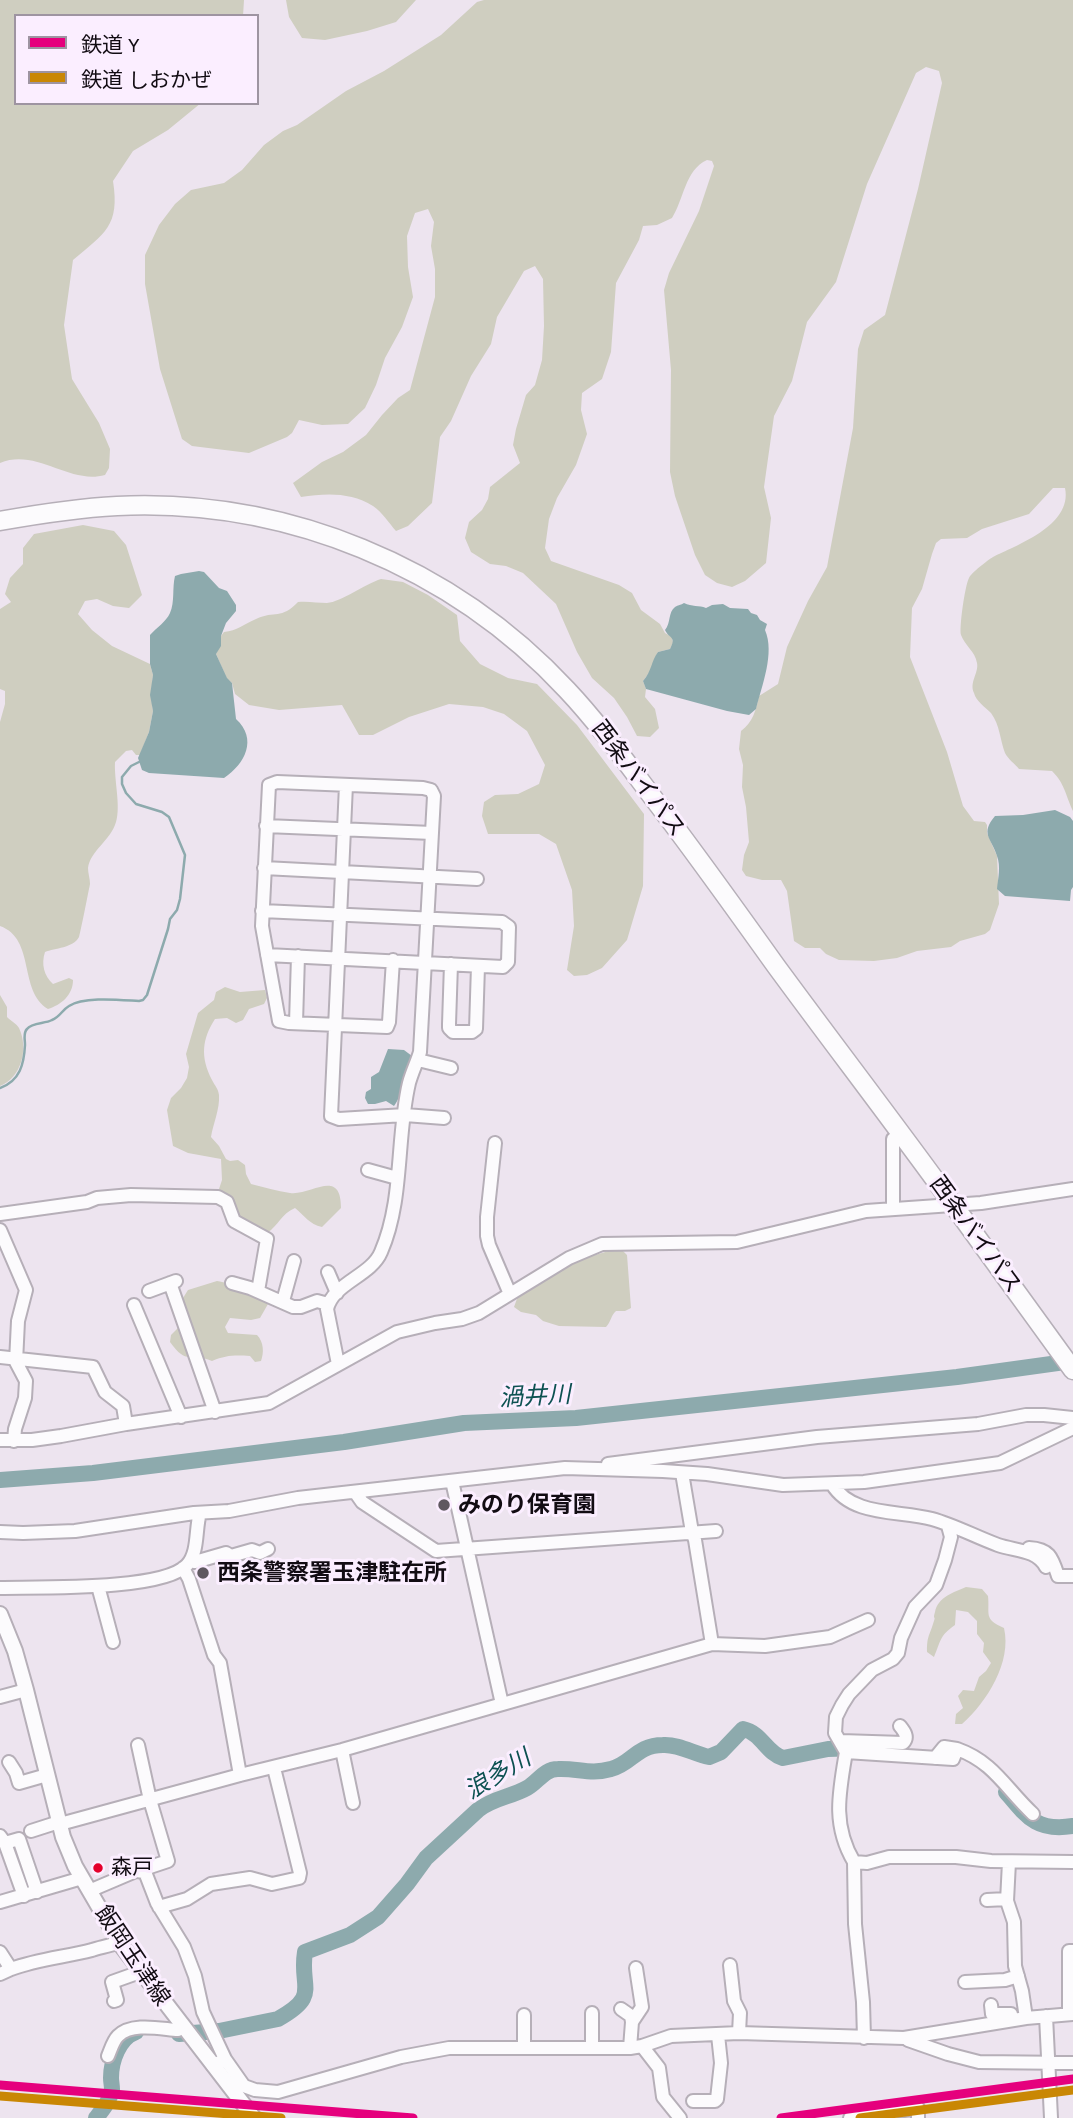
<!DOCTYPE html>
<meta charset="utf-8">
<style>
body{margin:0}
#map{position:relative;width:1073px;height:2118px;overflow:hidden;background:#ede4ef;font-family:Karla,"Noto Sans JP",sans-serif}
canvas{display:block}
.legend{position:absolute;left:14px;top:14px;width:245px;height:91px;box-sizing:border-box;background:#fbeeff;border:2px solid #9e94a1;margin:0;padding:9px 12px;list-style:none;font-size:21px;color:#120c13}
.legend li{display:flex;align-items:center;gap:14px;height:35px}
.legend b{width:35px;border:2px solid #9e94a1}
</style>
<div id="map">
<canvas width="1073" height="2118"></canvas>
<ul class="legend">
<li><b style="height:9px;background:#e5007d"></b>鉄道 Y</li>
<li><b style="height:9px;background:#c98704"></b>鉄道 しおかぜ</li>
</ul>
</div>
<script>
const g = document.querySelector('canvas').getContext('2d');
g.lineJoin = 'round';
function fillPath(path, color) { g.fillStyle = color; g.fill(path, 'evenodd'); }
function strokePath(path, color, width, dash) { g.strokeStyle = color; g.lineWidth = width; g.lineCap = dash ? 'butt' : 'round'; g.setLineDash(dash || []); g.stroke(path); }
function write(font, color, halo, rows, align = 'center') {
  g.font = font + ' Karla,"Noto Sans JP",sans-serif'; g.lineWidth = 6; g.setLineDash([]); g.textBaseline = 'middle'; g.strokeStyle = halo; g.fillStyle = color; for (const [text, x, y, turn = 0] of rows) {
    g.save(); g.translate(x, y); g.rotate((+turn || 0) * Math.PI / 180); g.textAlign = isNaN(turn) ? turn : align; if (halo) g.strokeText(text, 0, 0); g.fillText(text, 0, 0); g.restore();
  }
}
const forest = new Path2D(`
 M0,0H244L243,16H16V103H201L168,130L133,151L113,181C120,226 105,233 73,260L64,325L72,379L99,423L110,449L109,468L105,475C69,485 37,448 0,463Z
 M286,0H416L396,22L367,31L325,40L302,38L289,17Z
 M484,0H1073V811C1065,794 1065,784 1052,771L1019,769C1015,764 1008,759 1005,753C1000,740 1000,725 991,713C985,707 976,701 974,693C969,682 979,673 977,663C975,651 965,646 961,635C959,628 965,585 969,578C971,573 988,560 993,557C1014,546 1073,526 1065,488H1053L1029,514L982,529L967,538L941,539L936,543L932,554L922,589L912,608L910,657L947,752L963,806L974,821L985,822L987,825V833L997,856L999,904L990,930L985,934L960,941L951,947L917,951L897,958L874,961L839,960L826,954L820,948H805L794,941L787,891L781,880H762L746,876L742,870L744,855L749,842L746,807L742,787L743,765L739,749L741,731C753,722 756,710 759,696L778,684L787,647L808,601L827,567L853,428L858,349L864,330L885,315L918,189L942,83L939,71L926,67L916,73L867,184L836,282L807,322L792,381L774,416L764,487L771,518L766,563L745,581L732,587L717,583L705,575L695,555L675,496L670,472L671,370L664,290L669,273L699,211L714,166L712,161L707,160C685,170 684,199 672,218L657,225L643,226L639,240L616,283L611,352L602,379L582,393L581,410L587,434L576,465L557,498L549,519L545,548L551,561L619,585L632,593L641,610L660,624L665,633L672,637L673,643L670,649L658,652C653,663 651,672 643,681L646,689L645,697L655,709L659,728L650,737L637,736L627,717L614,698L592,678L577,652L556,604L523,573L506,566L490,564L471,552L465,538L469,522L482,510L488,499L490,487L520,463L513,445L516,429L526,395L535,385L542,360L544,326L543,279L535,266L524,271L497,317L491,344L471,376L451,421L440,437L432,503L408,526L396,531C389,523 382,512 373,506C351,492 326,493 301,497L293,483L322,462L343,452L366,435L382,415L398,398L410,390L435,297V269L431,246L434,222L428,209L415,213L407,236L408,267L413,297L402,327L385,358L376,385L365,408L348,424L322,425L299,420L292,433L287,437L249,453L192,446L182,439L160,369L145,284V255L159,225L175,204L191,190L224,183L242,170L264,145L283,131L297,125L346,91L384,71L441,35L477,2Z
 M83,525L114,531L126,545L142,595L129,608L113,606L97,599L85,601L78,614L92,630L112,646L150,664L153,675L151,695L153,711L149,732L140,755H136L132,750L126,751L115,762C114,780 121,806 116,822C111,840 90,851 88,868C88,873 90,879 90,884C89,889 80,935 79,937C73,948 55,948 45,952C41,964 44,976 53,984L69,978L73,980C73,995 61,1005 48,1009C18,991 36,939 0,926V722L5,704V691L0,689V609L11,602L5,594L10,578L23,564V548L34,534Z
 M381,579L403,582L428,595L457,615L460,641L480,664L508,678L537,684L577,725L644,814L643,886L627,940L602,968L587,975L574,976L567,970L574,926L572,890L556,844L539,834H488L482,816L484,802L495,795L518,794L539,784L545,765L527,731L504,714L483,707L449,704L409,717L373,735H359L342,705L279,710L249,705L235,694L232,683L227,679L216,654L221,636L224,632C237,631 244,624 256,619C275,610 281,620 298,602C308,601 318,603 327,603C341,602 365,584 381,579Z
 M225,987L240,992L265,990L267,998L264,1004L249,1009L243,1020L236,1023L227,1018L215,1019C202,1039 200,1057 212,1080C215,1086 218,1088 219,1095C220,1109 213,1124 211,1137L219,1146L226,1159L230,1161L238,1160L245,1165L246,1174L251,1184C264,1187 277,1191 290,1193C311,1196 341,1167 341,1208L322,1227C309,1224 305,1216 295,1208C281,1214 279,1225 267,1233L245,1226L221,1194L219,1189L222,1180L221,1159L188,1153L173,1146L167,1110L171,1098L181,1088L187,1078L189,1067L186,1054L198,1013L214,1000L216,992Z
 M0,995L7,1007V1017C11,1021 16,1023 19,1028C29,1049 21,1078 0,1086Z
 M615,1249L622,1250L627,1255L631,1308L625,1311H616C611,1315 611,1322 606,1327L559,1326L543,1321L536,1315L521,1312L514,1307L518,1296L579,1260Z
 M217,1281C232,1284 258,1291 268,1304L260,1318L251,1320L230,1318L225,1327L228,1333L257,1335C264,1342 264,1353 261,1361L255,1362L250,1356C235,1355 226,1355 212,1361C190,1352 187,1366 170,1342L171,1335L179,1327L183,1298L188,1290Z
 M966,1587L982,1589L988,1596C990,1614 983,1619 1004,1628C1012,1662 987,1702 962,1724H955L956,1714L963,1708L958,1696L963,1690L974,1691L979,1677L986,1671L991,1663L983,1652L984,1643L977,1634V1621L968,1612L956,1610L955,1625C939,1636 941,1641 934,1657L927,1652C927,1636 929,1637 933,1624C937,1613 932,1622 935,1612C938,1597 954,1592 966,1587Z`);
const water = new Path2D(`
 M199,571L204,572L219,588L227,591L236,605V611L226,623L221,636V646L216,654L227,678L232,683L236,719C258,739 245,764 224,778L149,773L142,770L138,758L149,732L153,711L150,695L153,675L150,664V635C157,627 166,622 170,613C175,602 172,588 175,576L181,574Z
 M684,603C692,607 699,605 706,608L712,605L723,604L730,608L748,609L751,613L757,615L760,620L767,624L765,630C775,653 762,685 756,709L749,715L727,711L646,689L643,681C652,671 651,661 658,652L670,649C677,636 669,639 665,630C671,623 668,612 675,607C678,605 681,605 684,603Z
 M1055,810L1070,817L1073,821V887L1071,890L1070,901L1005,896L997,889C998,879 1001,866 997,856C991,837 980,834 995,816L1023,815Z
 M388,1049L404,1050L412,1056C406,1070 402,1097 394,1106L386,1101L375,1104H368L365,1098L366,1092L371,1089V1077L379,1072Z`);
const stream = new Path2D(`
 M0,1088C20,1081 24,1064 25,1045C25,1039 23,1033 27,1029C32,1022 45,1024 52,1020C60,1017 62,1010 69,1006C84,996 121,1000 139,1001L143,1000L147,995L168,929L170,919L177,910L180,899L185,855L169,817L162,812L136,804L126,793L122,784V777L131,766L139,762`);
const river = new Path2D(`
 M0,1480L93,1473L344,1442L464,1423L576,1418L957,1377L1073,1361
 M1006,1792C1027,1817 1037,1832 1073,1826
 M179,2034L219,2031L278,2019C321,1995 299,1988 305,1952L350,1935L378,1917L407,1884L426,1858L478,1810C493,1798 511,1797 527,1788C538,1782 544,1769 558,1769C578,1768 590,1775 611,1769C632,1764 636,1745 663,1745C679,1744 694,1754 709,1757L721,1752L743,1729C762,1733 766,1753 783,1758L828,1749L858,1748
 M96,2118C103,2109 110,2101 112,2089C112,2086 111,2081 111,2078C111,2061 119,2038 136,2032`);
const minor = new Path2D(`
 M346,785L331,1116L339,1119L405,1115L444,1118
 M266,826L432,833
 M264,868L477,879
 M262,911L502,922L509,927L508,962L503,967L267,955
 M451,964L449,1024V1028L453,1032H472L476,1029L478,966
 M296,1023L298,956
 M418,1060L451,1068
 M495,1143L487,1217V1236L489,1245L510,1294
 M368,1170L397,1178
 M893,1208V1139L901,1134
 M0,1214L87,1202L97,1198L131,1195L218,1197L227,1202L234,1221L267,1239L258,1291
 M0,1230L26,1290L18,1321L16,1362L26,1381L25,1398L15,1429L14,1441
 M328,1272L337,1293
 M170,1283L215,1412
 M232,1283L250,1288L293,1307H301L317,1301L328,1304
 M149,1291L176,1281
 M283,1301L294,1261
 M134,1305L181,1417
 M0,1357L93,1367L105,1392L123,1406L126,1424
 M338,1364L327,1309C333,1283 371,1276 381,1252C404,1199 396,1138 409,1083C412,1072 417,1062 420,1052L434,796L431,790L423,788L277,782L269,785L262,926L279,1021L289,1023L387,1027L389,1022L393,960
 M0,1440H32L61,1436L126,1424L269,1403L397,1332L435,1323L462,1319L479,1313L569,1258L602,1244L737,1242L866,1211L981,1203L1073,1189
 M608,1464L817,1437L978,1424L1026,1415H1044L1073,1418
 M682,1473L692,1532L695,1540L712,1644
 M452,1481L502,1704
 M832,1484C852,1517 899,1510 932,1519C954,1525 976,1537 998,1545C1015,1551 1036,1549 1046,1567
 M355,1492L362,1502L436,1551L716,1531
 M0,1532L23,1533L75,1531L194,1513L229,1511L298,1498L565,1468L663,1471L707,1474L783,1485L864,1482L1000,1463L1073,1428
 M1029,1548C1050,1549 1052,1558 1058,1576H1073
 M190,1561L195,1562L226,1553L231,1556L252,1550L260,1553L268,1549
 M183,1568L189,1579L214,1655L220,1663L240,1775
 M98,1586L113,1642
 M0,1588C37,1587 163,1591 187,1565C199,1552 195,1529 200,1513
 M0,1697L26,1690
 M841,1741L903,1743C909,1737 904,1731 900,1726
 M138,1745L150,1800L168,1861L141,1870
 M957,1749C994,1762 1006,1789 1033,1814
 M342,1750L353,1803
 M846,1752C839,1793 832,1825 854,1862L867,1863L889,1857H956L991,1861L1073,1862
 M935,1758L944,1747L957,1749L953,1759L846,1752L835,1733L836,1717L842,1705L849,1694L872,1670L893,1659L898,1653L901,1638L915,1607L936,1585L945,1560L951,1537L948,1526
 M9,1762L16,1773L19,1783L47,1775
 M60,1824L240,1775L342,1750L712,1644L765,1646L830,1637L868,1620
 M31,1831L59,1822
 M0,1836L5,1843L24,1896
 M5,1843L19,1839L37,1892
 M854,1862L855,1924L863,2002L864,2038
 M1009,1862L1007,1901L1014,1922L1015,1966L1022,1991L1026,2018
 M89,1891L136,1871L145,1872L157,1903L184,1947L195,1976L203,2012L225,2059
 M987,1900L1007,1899
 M0,1902L82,1878
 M159,1907L187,1899L211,1884L250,1878L272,1884L299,1878L300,1873L274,1768
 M0,1952L11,1969L0,1974
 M730,1965L734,2001L740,2013L739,2033
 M11,1969C38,1959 65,1957 92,1950C101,1947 110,1946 119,1942
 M965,1982L1005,1980L1018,1976
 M114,2001L117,2000L112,1982L140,1972
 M991,2005L992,2014H1011
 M621,2009L631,2016L632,2022
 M1069,2014V1951H1073
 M524,2015V2048
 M1046,2016L1051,2118
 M908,2040L948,2054L979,2062L1073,2063
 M642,2046L659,2068L663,2097L680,2118
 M592,2048V2013
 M630,2048L632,2022L642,2007L636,1968
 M108,2056C111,2049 113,2041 118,2036C132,2022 161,2029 178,2030L182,2027
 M213,2066L225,2059L244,2086L255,2090L278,2092L401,2057L449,2048H630L642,2046L671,2036L739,2033L904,2038L1026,2018L1073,2014
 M693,2101H715L717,2099L721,2063L718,2035
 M850,2118L918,2108V2118`);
const major = new Path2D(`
 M0,1614L15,1651L26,1690L63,1837L75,1866L121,1945L254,2118`);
const highway = new Path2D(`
 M0,521C39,514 78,508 117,506C285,498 452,566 567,690C599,724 626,762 654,799C696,854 736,910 776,966C834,1045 894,1123 952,1203C992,1258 1032,1314 1073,1370`);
const rail1 = new Path2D(`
 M0,2085L413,2118
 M781,2118L1073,2079`);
const rail2 = new Path2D(`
 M0,2096L281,2118
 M860,2118L1073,2090`);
const markers = [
 [444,1505,7,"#5f5860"],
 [203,1573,7,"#5f5860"],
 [98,1868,6,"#e4002b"]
];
const busNames = [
 ["森戸",111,1868]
];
const streetNames = [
 ["西条バイパス",638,779,53],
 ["西条バイパス",975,1235,54],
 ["飯岡玉津線",132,1956,56]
];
const poiNames = [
 ["みのり保育園",458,1505],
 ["西条警察署玉津駐在所",217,1573]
];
const waterNames = [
 ["渦井川",535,1397,-3],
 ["浪多川",498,1775,-31]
];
fillPath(forest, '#cfcec0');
fillPath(water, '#8daaad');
strokePath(stream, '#8daaad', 2.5);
strokePath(river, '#8daaad', 16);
strokePath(minor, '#b6afb8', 16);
strokePath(major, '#b6afb8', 18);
strokePath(highway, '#b6afb8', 21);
strokePath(minor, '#fcfbfd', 12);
strokePath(major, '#fcfbfd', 14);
strokePath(highway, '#fcfbfd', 18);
strokePath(rail1, '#e5007d', 9);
strokePath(rail2, '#c98704', 9);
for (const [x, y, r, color] of markers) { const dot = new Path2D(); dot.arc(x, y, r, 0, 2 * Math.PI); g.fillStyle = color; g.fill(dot); strokePath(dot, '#fbeeff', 2.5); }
write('21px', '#120c13', '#fbeeff', busNames, 'left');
write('23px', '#120c13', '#fbeeff', streetNames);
write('bold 23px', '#120c13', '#fbeeff', poiNames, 'left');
write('italic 24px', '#0d5152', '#fbeeff', waterNames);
</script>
